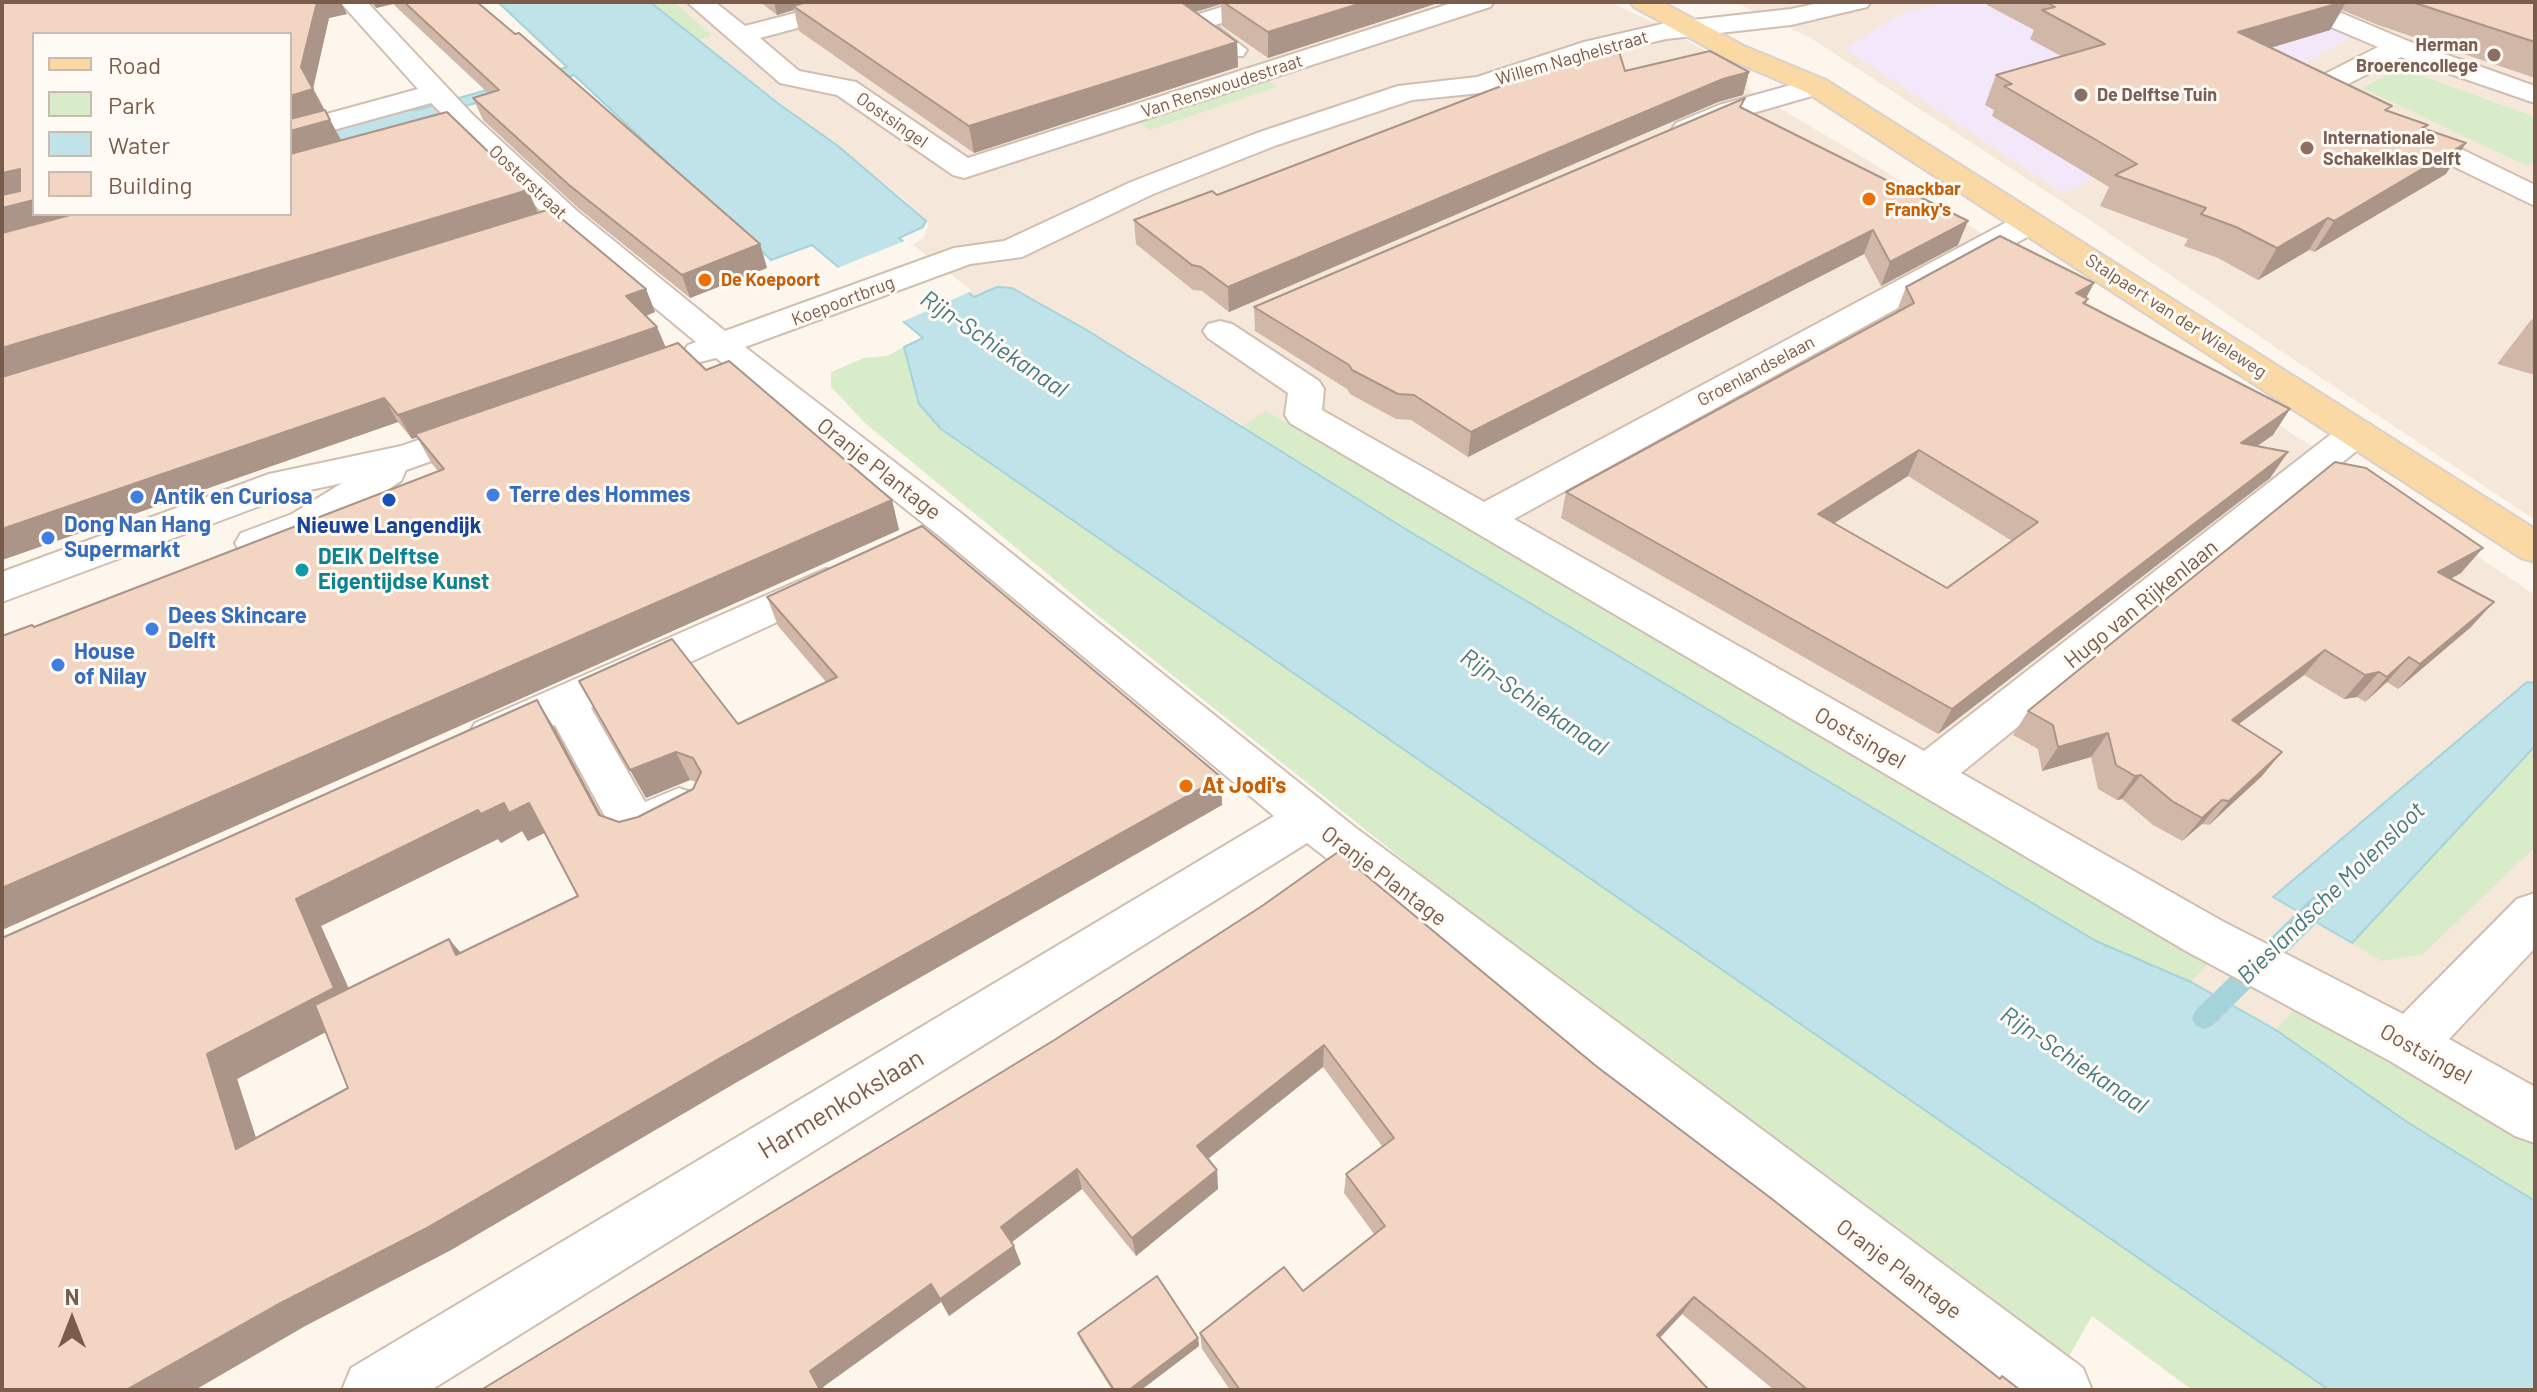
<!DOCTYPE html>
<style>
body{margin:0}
#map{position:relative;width:2537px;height:1392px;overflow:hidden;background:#fdf6ec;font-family:Barlow,sans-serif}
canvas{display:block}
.frame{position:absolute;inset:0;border:4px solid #7a5c4d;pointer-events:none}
.legend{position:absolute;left:32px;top:32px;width:260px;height:184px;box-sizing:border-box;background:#fffaf3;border:2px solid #cabbb1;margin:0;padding:10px 14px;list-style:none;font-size:24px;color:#7a5c4d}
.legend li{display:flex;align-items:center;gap:16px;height:40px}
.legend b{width:40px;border:2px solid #cabbb1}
.north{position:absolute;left:32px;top:1280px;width:80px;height:80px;-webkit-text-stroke:6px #fffaf3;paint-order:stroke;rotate:0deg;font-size:22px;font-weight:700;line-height:32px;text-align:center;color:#7a5c4d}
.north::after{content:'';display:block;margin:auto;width:28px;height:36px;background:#7a5c4d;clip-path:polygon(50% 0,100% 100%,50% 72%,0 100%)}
</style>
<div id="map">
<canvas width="2537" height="1392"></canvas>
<div class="frame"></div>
<ul class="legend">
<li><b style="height:10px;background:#fbd9a5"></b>Road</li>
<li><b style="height:22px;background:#d8ecc9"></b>Park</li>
<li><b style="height:22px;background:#bfe3e8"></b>Water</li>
<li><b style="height:22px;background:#f3d5c3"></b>Building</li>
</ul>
<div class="north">N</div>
</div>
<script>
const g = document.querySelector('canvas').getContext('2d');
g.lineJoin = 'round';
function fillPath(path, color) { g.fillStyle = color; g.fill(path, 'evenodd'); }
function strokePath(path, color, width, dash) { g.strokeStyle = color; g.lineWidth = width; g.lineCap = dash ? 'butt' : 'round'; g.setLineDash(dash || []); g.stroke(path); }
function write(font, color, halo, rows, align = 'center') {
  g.font = font + ' Barlow,sans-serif'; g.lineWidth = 6; g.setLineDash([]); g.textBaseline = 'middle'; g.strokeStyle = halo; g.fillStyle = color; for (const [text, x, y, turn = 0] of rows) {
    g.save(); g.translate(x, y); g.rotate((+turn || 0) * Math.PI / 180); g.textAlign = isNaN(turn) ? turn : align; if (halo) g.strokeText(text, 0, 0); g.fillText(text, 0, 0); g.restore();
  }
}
const residential = new Path2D(`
 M650,2H1610L1663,27L1746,74L1749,90L1869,161L2392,498L2535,595V1211L1084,329L997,287L975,297L900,253L924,238L929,224L905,200Z
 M1734,2H2535V520L2281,351L2081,214L1809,37Z`);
const education = new Path2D(`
 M1948,2H2279L2351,38L2064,194L1845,49L1902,13Z`);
const green = new Path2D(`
 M650,2H674L712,36L698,40Z
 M2400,68L2535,117V161L2527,166L2362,88Z
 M1261,76L1277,87L1150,130L1135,118Z
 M904,347L919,404L941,429L2329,1390H2192L2092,1316L2068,1358L1528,960L1095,613L866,424L831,387V372L864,358L887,356Z
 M1266,411L2213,958L2191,982L2096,941L1598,645L1240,427Z
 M2535,746V847L2423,954L2381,961L2352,943Z
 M2297,1006L2535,1140V1201L2407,1122L2276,1030Z`);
const water = new Path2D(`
 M498,2H650L779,104L838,146L926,221L923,227L899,238L974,297L997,287L1012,288L1085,329L1404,528L2096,941L2191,982L2276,1030L2407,1122L2535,1201V1390H2329L941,429L919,404L904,347L923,338L812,245L771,260L574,75L290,156V139L405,110H417L567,67Z
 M2527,682L2535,683V746L2352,943L2273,897Z`);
const pier = new Path2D(`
 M907,240L972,291L899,323L835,269Z`);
const stream = new Path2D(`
 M2327,888L2335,891L2338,898L2335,905L2212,1026L2204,1029L2196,1026L2192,1018L2196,1010L2319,891Z`);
const minor = new Path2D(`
 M340,2H367L473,115L576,210L725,331L954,248L1004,241L1131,182L1257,133L1398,86L1477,77L1584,42L1666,23L1791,9L1824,2H1871L1867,7L1791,25L1666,39L1601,54L1480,93L1412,100L1277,145L1153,194L1022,257L970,264L745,347L966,517L1356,828L2083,1368L2092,1390H2010L1307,843L431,1390H342L351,1368L1274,816L938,535L716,358L700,362L688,359L683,352L688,345L696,342L554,224L431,103L290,142V124L418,89Z
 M687,2H715L745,26L838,2H880L876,7L760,38L799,71L856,82L968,158L1455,2H1494L1490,7L964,178L953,175L837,95L780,83Z
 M1238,2H1278L1274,7L1215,25L1247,50L1243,56H1225L1182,23L1186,18Z
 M2280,2H2315L2408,41L2535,86V103L2401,57L2338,89L2535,185V206L2307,95L2303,89L2307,83L2378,47L2284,7Z
 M1816,78L1826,80L1830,86L1826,92L1739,117L1696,135L1686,138L1676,135L1672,129L1676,123L1719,105Z
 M2029,214L2040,216L2045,223L2040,230L1514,519L1924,751L2344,424L2357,420L2370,424L2375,432L2370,440L1961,773L2222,921L2403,1014L2517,899L2535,893V948L2449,1039L2535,1087V1143L2515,1136L2390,1061L2186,951L1290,423L1285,415L1288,393L1208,338L1203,331L1208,324L1220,321L1232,324L1319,381L1324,389L1322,410L1484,502L2018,216Z
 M481,419L494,423L499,431L494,439L406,470L401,481C365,504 283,565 241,553L235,543L241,533L292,514L342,483L292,494L2,602V572L269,474L401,446Z
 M826,569L840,573L846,583L840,593L591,708L645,802L679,788L696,794L703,807L696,820L653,842L636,847L619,842L555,725L491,752L475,747L468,735L475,723Z`);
const major = new Path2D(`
 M1630,2H1662L1744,46L1826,80L2535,529V562L2521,558L1806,92L1726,58L1634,7Z`);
const wall = new Path2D(`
 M2,2L347,14L329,18L313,88L341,140L528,190L538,213L646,289L655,312L646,316L665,347L706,370L892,500L899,530L2,930V636L34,627L438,471L432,464L417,437L412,439L398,422L2,560ZM290,34V214H34Z
 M370,2H477L760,244L767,268L690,298L578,208L483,120L473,98L488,93L393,4L376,8Z
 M760,2H1441L1268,58L1222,26L1221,4L1195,12L1237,42L1238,67L974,153L799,31L794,10L777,15Z
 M1988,2H2535V78L2378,25L2342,10L2330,30L2270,48L2388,111L2428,125L2425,129L2446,174L2314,252L2309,250L2258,280L2218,258L2184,246L2188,239L2100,206L2109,187L1992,116L1994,110L1985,105L1996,75L2061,56L2030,39L2034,30L1987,5Z
 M1625,71L1749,72L1743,95L1718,102L1229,312L1202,291L1193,290L1136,244L1134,220Z
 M1742,108L1958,245L1881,286L1864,254L1468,457L1411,420L1396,419L1350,394L1347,389L1255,331L1254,307Z
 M1906,287L2086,298V304L2273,435L2257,446L2288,452L2270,478L1938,734L1561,518L1566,492L1896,313ZM1908,476L2012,541L1947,588L1834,523Z
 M2535,318V375L2497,364L2531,320Z
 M2461,573L2450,579L2471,627L2398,689L2387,682L2365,702L2357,697L2344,699L2304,675L2239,724L2262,776L2209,825L2202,824L2182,841L2153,825L2122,799L2117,800L2098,789L2091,757L2042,771L2038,749L2013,735L2028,711Z
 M767,597L1221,777L1222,805L737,1082L451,1250L307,1325L2,938L555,729L602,816L619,822L638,817L693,789L696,782L690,780L646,798L579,681L738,724L826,682L778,626ZM522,831L528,841L545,833L578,896L461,953L349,989L321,926L498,839L501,843ZM325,1032L348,1088L256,1138L237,1079Z
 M1262,906L1596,1066L1999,1379L2002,1376L2020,1390H1774L1682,1314L1660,1338L1709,1390H1230L1202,1349L1200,1333L1303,1291L1374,1234L1344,1193L1346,1174L1382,1146L1323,1067L1208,1159L1217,1170L1218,1189L1136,1256L1082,1189L1012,1242L1021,1264L949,1316L941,1302L823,1387L825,1390H481L1056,1039Z
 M1078,1333L1198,1338L1199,1346L1141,1390H1112L1081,1341Z`);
const shadedWall = new Path2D(`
 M317,2H341L347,14L329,18L313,89L325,111L290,121V96L301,67Z
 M374,2H392L393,4L376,8Z
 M774,2H826L793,6L794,10L777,15Z
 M1179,2H1221V4L1185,15Z
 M1365,2H1441L1268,58V32Z
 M2343,2H2346L2330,30L2223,62L2238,32Z
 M1237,42L1238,67L974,153L969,126Z
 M1749,72L1743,95L1718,102L1229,312L1228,287L1723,79Z
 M330,120L342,142L290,157V131Z
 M2466,143L2446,174L2314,252L2334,221Z
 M20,169L34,189L2,200V173Z
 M528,190L538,213L2,378V348Z
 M34,200V214H83L2,236V208Z
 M2328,218L2309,250L2258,280L2277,248Z
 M1968,221L1958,245L1881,286L1890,262Z
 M1873,230L1864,254L1468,457L1471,432Z
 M760,244L767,268L690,298L682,275Z
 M2094,283L2084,302L2088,299L2075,325L2076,293Z
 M646,289L655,312L635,320L626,296Z
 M657,327L667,350L412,439L398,415Z
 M384,398L398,422L2,560V529Z
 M2290,409L2273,435L2224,469L2241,443Z
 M1919,450L1908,476L1808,540L1818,514Z
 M2288,452L2270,478L1938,734L1952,709Z
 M892,500L899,530L2,930V888Z
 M2483,548L2461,573L2417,597L2438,572Z
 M2494,602L2471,627L2398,689L2420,664Z
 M2325,650L2304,675L2212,744L2232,720Z
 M2409,657L2387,682L2365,702L2387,677Z
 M2379,672L2357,697L2344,699L2365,675Z
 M537,700L555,729L616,843L599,815Z
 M2108,733L2091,757L2042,771L2058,747Z
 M676,752L690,780L646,798L630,770Z
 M2282,752L2262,776L2209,825L2229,801Z
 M2141,775L2122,799L2117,800L2135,776Z
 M1221,777L1222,805L737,1082L451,1250L307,1325L195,1390H126Z
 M2222,800L2202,824L2182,841L2202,818Z
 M504,803H529L548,831L528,841L522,831L501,843L498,839L321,926L360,1014L237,1079L267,1172L236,1149L207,1054L296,899L478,810Z
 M449,939L472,966L456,955Z
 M1324,1045L1323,1067L1199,1166L1197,1146Z
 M1077,1169L1082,1189L1008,1245L1001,1227Z
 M1217,1170L1218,1189L1136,1256L1132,1238Z
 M1014,1246L1021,1264L949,1316L940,1299Z
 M931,1284L941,1302L823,1387L825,1390H820L810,1371Z
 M1694,1297L1682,1314L1646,1352L1657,1335Z
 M1198,1338L1199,1346L1141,1390H1129Z`);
const building = new Path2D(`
 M2,2H317L301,67L313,89L290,96V34H34V200L2,208V195L20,191V169L2,173Z
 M404,2H477L515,34L519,33L760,244L682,275L569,185L473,98L499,90Z
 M807,2H1181L1237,42L969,126L793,6Z
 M1223,2H1365L1268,32Z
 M2046,2H2343L2238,32L2392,106L2385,110L2428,125L2422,128L2466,143L2334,221L2328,218L2277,248L2236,227L2201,214L2206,208L2115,175L2137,164L2004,86L2012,84L1996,75L2105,44L2042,10L2055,7Z
 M2412,2H2535V42Z
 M1616,42L1625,71L1710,51L1749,72L1723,79L1228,287L1201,267L1192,265L1134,220L1212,191L1217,195Z
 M1745,98L1740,107L1968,221L1890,262L1873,230L1471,432L1414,395L1398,394L1352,370L1349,365L1254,307Z
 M325,110L330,120L290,131V119Z
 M447,112L528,190L2,348V233L74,214H290V154Z
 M550,209L646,289L626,296L657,327L398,415L384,398L2,529V377Z
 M2000,236L2094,283L2076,293L2088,299L2083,303L2290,409L2241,443L2288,452L1952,709L1566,492L1914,303L1906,287ZM1919,450L2038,522L1947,588L1818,514Z
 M678,343L706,370L729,361L892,500L2,888V636L32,625L34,627L444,469L415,434Z
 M2335,462L2366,468L2483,548L2438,572L2494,602L2420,664L2409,657L2387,677L2379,672L2365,675L2325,650L2232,720L2282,752L2229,801L2222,800L2202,818L2172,801L2141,775L2135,776L2116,765L2108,733L2058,747L2053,725L2028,711Z
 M922,526L1221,777L722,1057L425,1229L275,1306L126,1390H2V938L537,700L599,815L619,822L638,817L693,789L701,772L693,758L676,752L630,770L579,681L672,639L738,724L837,677L767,597ZM504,803L509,813L529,803L578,896L456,955L449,939L315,1005L348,1088L236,1149L207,1054L334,988L296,899L478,810L481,814Z
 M1338,852L1596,1066L1772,1199L2000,1379L2002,1376L2020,1390H1808L1694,1297L1657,1335L1709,1390H1240L1200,1333L1284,1267L1303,1291L1385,1226L1346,1174L1394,1138L1324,1045L1197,1146L1217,1170L1132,1238L1077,1169L1001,1227L1014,1246L940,1299L931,1284L810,1371L820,1390H481L1056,1039L1262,906Z
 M1157,1276L1198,1338L1129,1390H1114L1078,1333Z`);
const markers = [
 [2494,55,8,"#8d6e63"],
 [2081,95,8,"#8d6e63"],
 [2307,148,8,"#8d6e63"],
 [1869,199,8,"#e8710a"],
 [705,280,8,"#e8710a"],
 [493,495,8,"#3f7fe0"],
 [137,497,8,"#3f7fe0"],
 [389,500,8,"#1a4fb4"],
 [48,538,8,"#3f7fe0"],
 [302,570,8,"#0f9aa8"],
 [152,629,8,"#3f7fe0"],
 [58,665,8,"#3f7fe0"],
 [1186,786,8,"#e8710a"]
];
const farEducationnames = [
 ["Herman",2478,45,"right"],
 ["Broerencollege",2478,66,"right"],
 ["De Delftse Tuin",2097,95],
 ["Internationale",2323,138],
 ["Schakelklas Delft",2323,159]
];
const farStreetnames = [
 ["Willem Naghelstraat",1572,58,-16],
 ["Van Renswoudestraat",1222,86,-18],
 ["Oostsingel",892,120,35],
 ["Oosterstraat",528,182,43],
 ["Koepoortbrug",843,301,-21],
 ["Stalpaert van der Wieleweg",2176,316,33],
 ["Groenlandselaan",1756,371,-28]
];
const farFoodnames = [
 ["Snackbar",1885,189],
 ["Franky's",1885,210],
 ["De Koepoort",721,280]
];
const streetNames = [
 ["Oranje Plantage",879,469,38],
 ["Hugo van Rijkenlaan",2141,604,-39],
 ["Oostsingel",1860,738,30],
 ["Oranje Plantage",1384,876,37],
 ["Oostsingel",2426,1054,29],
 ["Oranje Plantage",1899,1269,37]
];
const shopNames = [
 ["Terre des Hommes",509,495],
 ["Antik en Curiosa",153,497],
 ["Dong Nan Hang",64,525],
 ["Supermarkt",64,550],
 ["Dees Skincare",168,616],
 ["Delft",168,641],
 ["House",74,652],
 ["of Nilay",74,677]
];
const transitNames = [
 ["Nieuwe Langendijk",389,526]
];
const cultureNames = [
 ["DEIK Delftse",318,557],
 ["Eigentijdse Kunst",318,582]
];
const foodNames = [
 ["At Jodi's",1202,786]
];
const waterNames = [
 ["Rijn-Schiekanaal",994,344,34],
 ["Rijn-Schiekanaal",1534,702,34],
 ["Bieslandsche Molensloot",2331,893,-44],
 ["Rijn-Schiekanaal",2074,1060,34]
];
const nearStreetnames = [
 ["Harmenkokslaan",841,1104,-31]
];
fillPath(residential, '#f5e8da');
fillPath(education, '#f3e8fa');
fillPath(green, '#d8ecc9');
fillPath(water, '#bfe3e8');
strokePath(water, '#a5d3da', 2);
fillPath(pier, '#fdf6ec');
fillPath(stream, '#a5d3da');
strokePath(minor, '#d1beb0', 4);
strokePath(major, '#dad1cd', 4);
fillPath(minor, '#fff');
fillPath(major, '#fbd9a5');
fillPath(wall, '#d1b7a8');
fillPath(shadedWall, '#aa9588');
fillPath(building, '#f3d5c3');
strokePath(building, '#aa9588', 2);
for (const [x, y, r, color] of markers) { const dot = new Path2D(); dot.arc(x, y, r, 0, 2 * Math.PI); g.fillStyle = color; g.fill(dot); strokePath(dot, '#fffaf3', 3); }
write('bold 18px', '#785e54', '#fffaf3', farEducationnames, 'left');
write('18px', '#7a5c4d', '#fffaf3', farStreetnames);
write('bold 18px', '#c56008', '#fffaf3', farFoodnames, 'left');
write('22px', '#7a5c4d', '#fffaf3', streetNames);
write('bold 22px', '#366cbe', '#fffaf3', shopNames, 'left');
write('bold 22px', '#164399', '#fffaf3', transitNames);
write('bold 22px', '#0d838f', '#fffaf3', cultureNames, 'left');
write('bold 22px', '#c56008', '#fffaf3', foodNames, 'left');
write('italic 24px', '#437c86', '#fffaf3', waterNames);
write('26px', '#7a5c4d', '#fffaf3', nearStreetnames);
</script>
